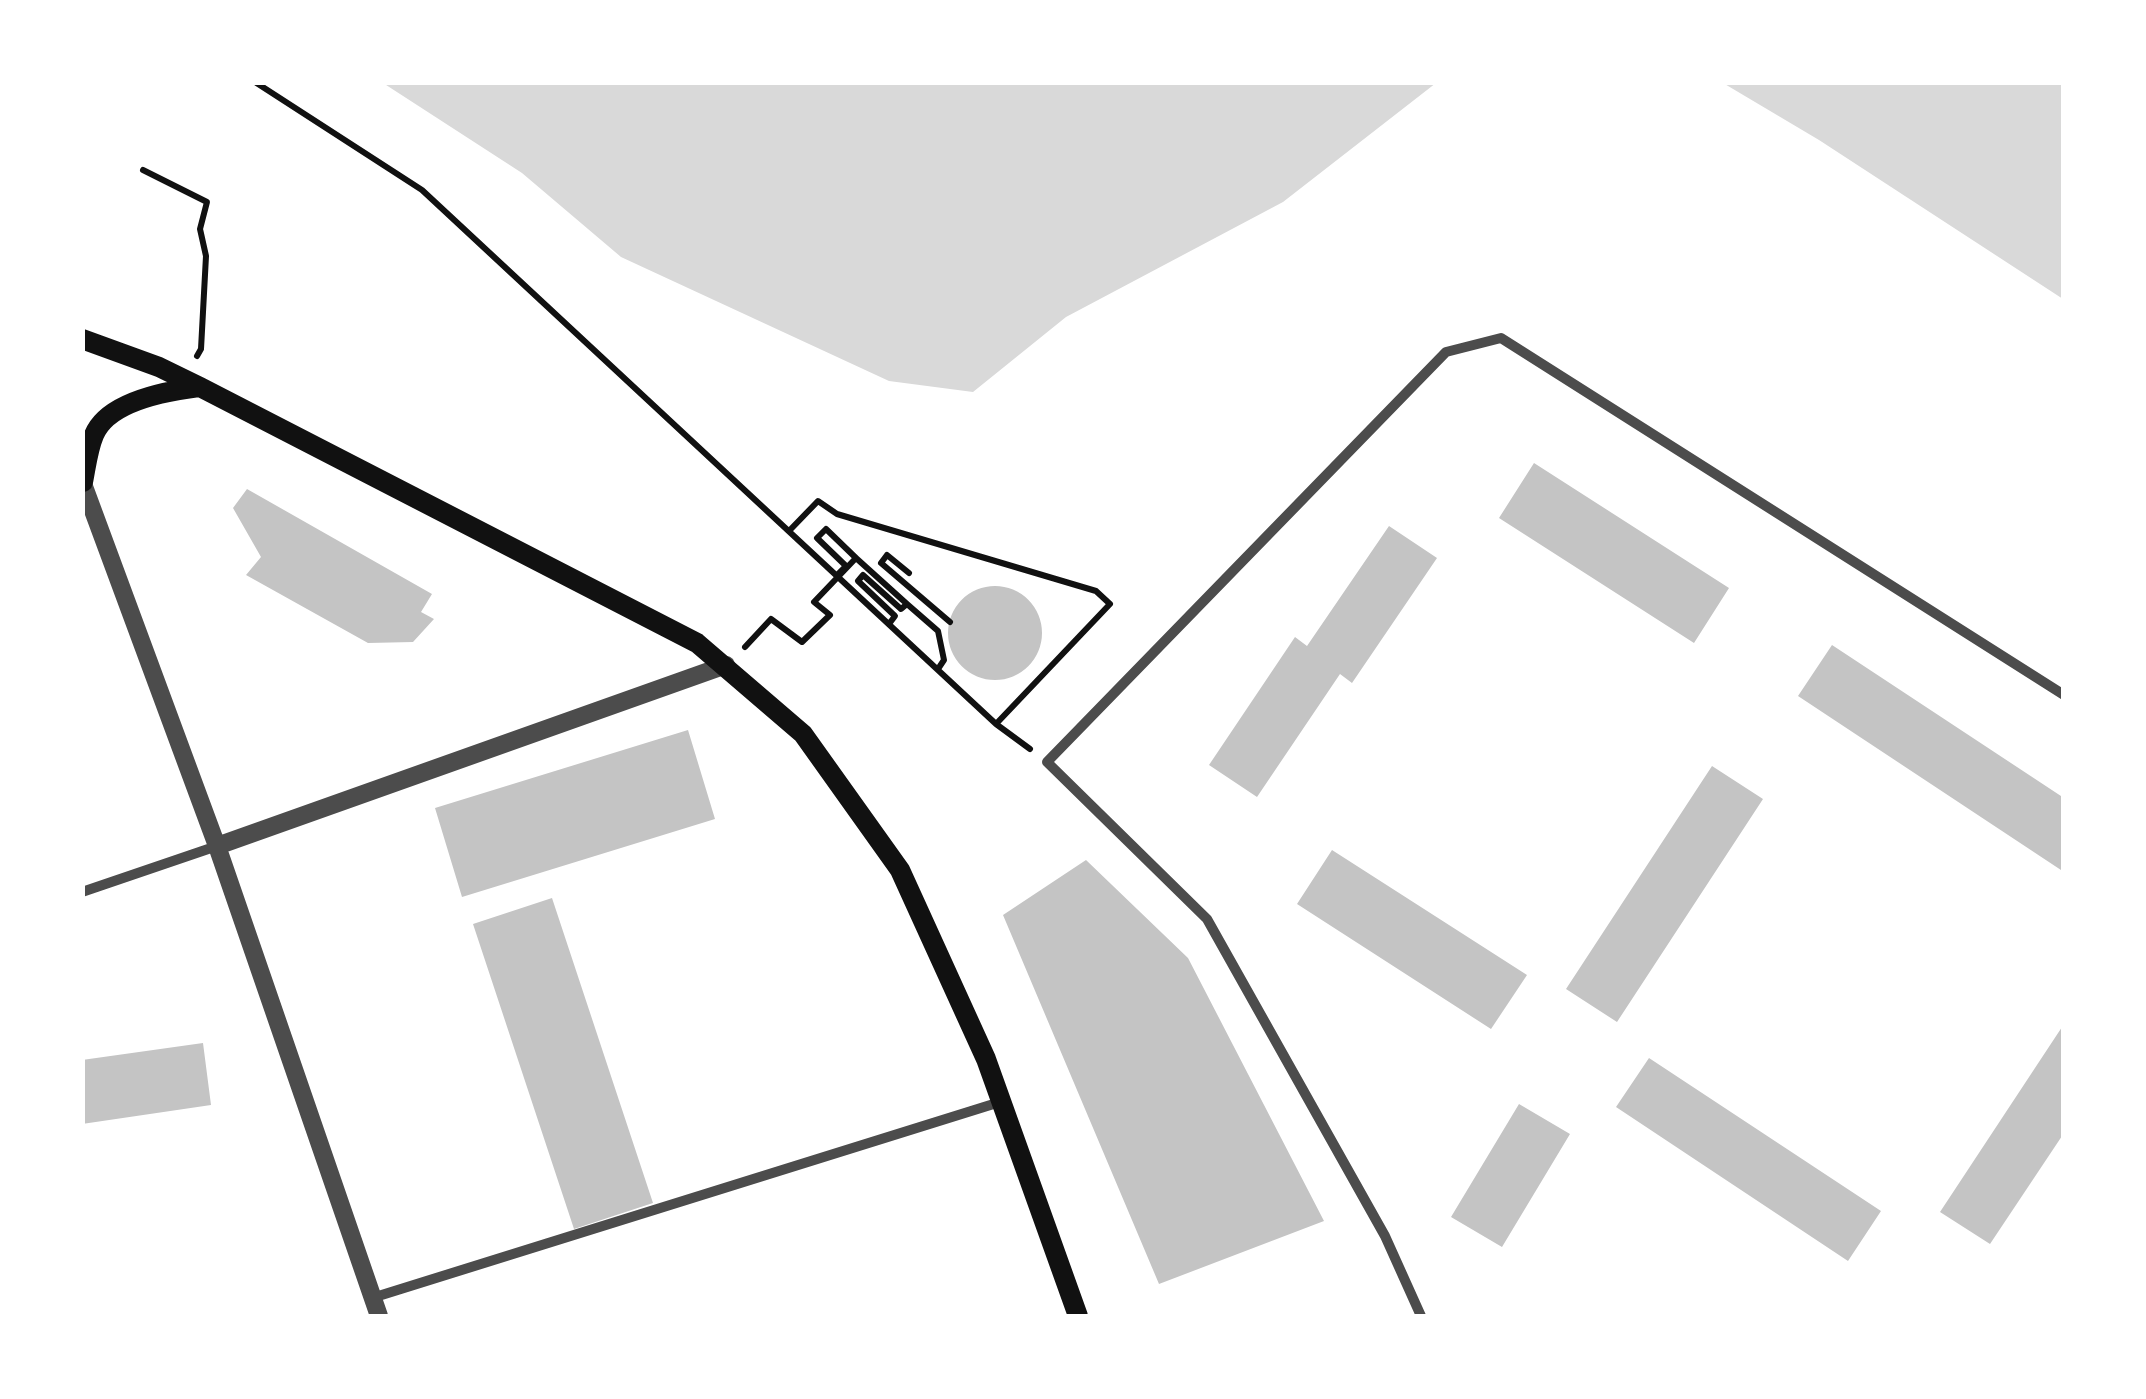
<!DOCTYPE html>
<style>
body{margin:0}
#map{position:relative;width:2146px;height:1399px;overflow:hidden;background:#fff;font-family:Merriweather,serif}
canvas{display:block}
.frame{position:absolute;inset:0;border:85px solid #fff;pointer-events:none}
</style>
<div id="map">
<canvas width="2146" height="1399"></canvas>
<div class="frame"></div>
</div>
<script>
const g = document.querySelector('canvas').getContext('2d');
g.lineJoin = 'round';
function fillPath(path, color) { g.fillStyle = color; g.fill(path, 'evenodd'); }
function strokePath(path, color, width, dash) { g.strokeStyle = color; g.lineWidth = width; g.lineCap = dash ? 'butt' : 'round'; g.setLineDash(dash || []); g.stroke(path); }
const water = new Path2D(`
 M383,83H1436L1283,202L1066,317L973,392L889,381L621,257L522,173Z
 M1723,83H2063V299L1819,140Z`);
const building = new Path2D(`
 M1534,463L1729,588L1694,643L1499,518Z
 M247,489L432,594L421,612L434,619L413,642L368,643L246,575L261,557L233,508Z
 M1389,526L1437,558L1352,683L1340,674L1257,797L1209,765L1295,637L1307,646Z
 M948 633a47 47 0 1 1 94 0a47 47 0 1 1-94 0Z
 M1832,645L2064,798V872L1798,696Z
 M688,730L715,819L462,897L435,808Z
 M1712,766L1763,799L1617,1022L1566,989Z
 M1332,850L1527,975L1491,1029L1297,904Z
 M1086,860L1188,958L1324,1221L1159,1284L1003,915Z
 M552,898L653,1203L574,1229L473,924Z
 M2064,1024V1133L1990,1244L1940,1212Z
 M203,1043L211,1105L82,1124V1060Z
 M1649,1058L1881,1211L1848,1261L1616,1107Z
 M1519,1104L1570,1134L1502,1247L1451,1217Z`);
const path = new Path2D(`
 M255,82L422,190L996,724L1030,749
 M143,170L207,202L200,229L206,256L201,349L197,356
 M789,531L818,501L837,514L1096,591L1110,604L996,724
 M856,558L907,604L901,609L863,575L858,581L895,616L889,624
 M909,573L887,555L881,563L950,622
 M907,604L938,631L944,660L938,669
 M745,647L771,619L802,642L830,615L814,602L856,558L826,529L817,538L846,566L837,575`);
const minor = new Path2D(`
 M82,892L217,846
 M372,1298L1000,1102
 M1421,1316L1385,1236L1207,919L1047,762L1446,352L1501,338L2064,695`);
const tertiary = new Path2D(`
 M82,481L217,846L379,1316
 M217,846L726,665`);
const secondary = new Path2D(`
 M82,339L159,367L200,387L697,643L803,734L900,870L986,1059L1078,1316
 M83,482C86,467 88,449 94,435C108,401 167,391 199,387`);
fillPath(water, '#d9d9d9');
fillPath(building, '#c4c4c4');
strokePath(path, '#111', 6);
strokePath(minor, '#4c4c4c', 10);
strokePath(tertiary, '#4c4c4c', 18);
strokePath(secondary, '#111', 20);
</script>
